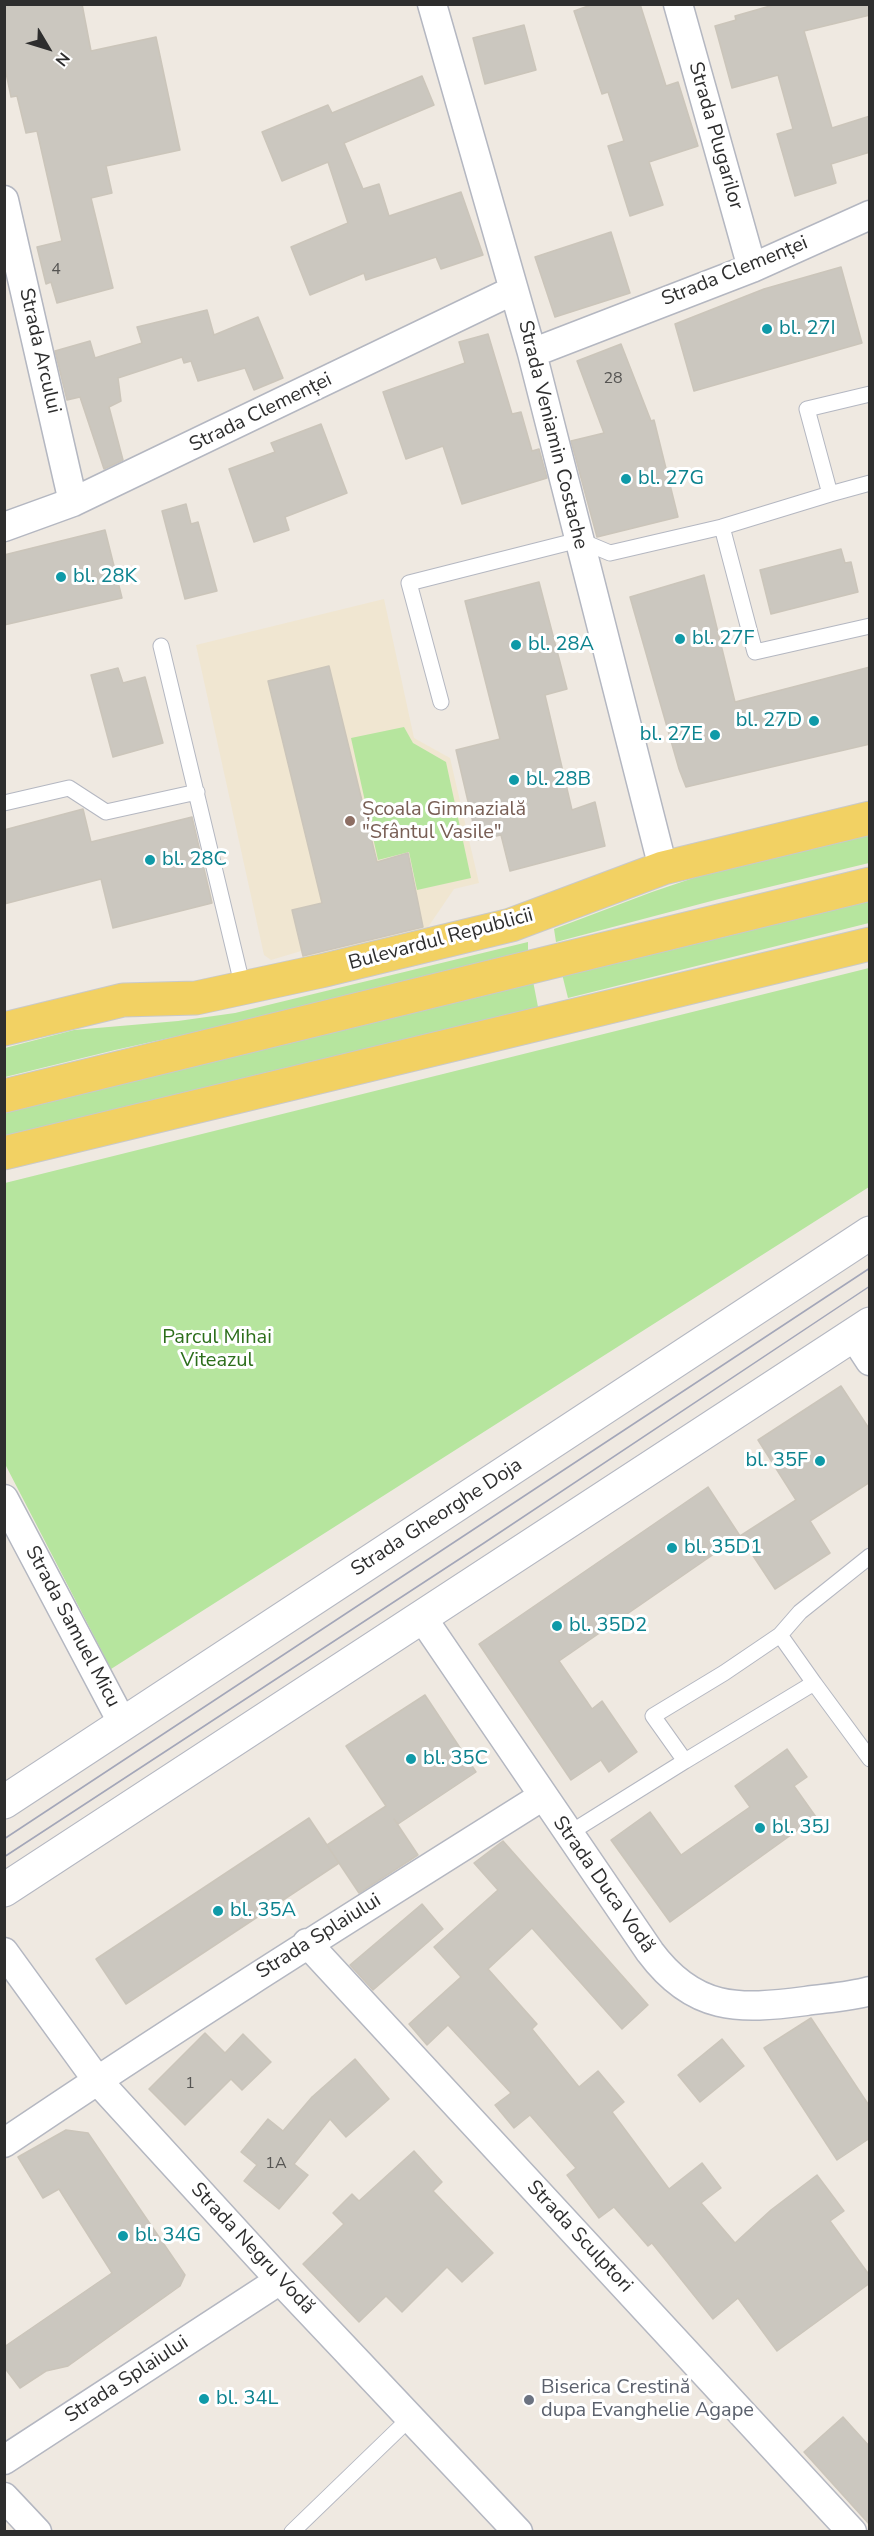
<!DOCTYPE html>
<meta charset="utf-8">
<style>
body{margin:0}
#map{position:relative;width:874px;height:2536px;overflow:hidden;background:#efe9e1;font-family:"Nunito Sans",sans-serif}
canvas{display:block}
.frame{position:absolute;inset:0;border:6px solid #2e2e2e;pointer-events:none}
.north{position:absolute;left:18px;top:18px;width:60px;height:60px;-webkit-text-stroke:4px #fff;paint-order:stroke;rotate:128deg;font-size:16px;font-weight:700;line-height:24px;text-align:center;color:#2e2e2e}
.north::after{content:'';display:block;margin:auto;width:21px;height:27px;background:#2e2e2e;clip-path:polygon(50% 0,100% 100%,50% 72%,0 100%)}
</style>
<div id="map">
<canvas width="874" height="2536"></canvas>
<div class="frame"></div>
<div class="north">N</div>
</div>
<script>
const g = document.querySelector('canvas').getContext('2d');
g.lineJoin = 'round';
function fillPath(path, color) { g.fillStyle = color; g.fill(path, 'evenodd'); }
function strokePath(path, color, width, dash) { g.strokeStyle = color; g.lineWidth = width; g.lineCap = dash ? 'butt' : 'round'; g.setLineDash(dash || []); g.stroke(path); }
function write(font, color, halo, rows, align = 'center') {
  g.font = font + ' "Nunito Sans",sans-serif'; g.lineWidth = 6; g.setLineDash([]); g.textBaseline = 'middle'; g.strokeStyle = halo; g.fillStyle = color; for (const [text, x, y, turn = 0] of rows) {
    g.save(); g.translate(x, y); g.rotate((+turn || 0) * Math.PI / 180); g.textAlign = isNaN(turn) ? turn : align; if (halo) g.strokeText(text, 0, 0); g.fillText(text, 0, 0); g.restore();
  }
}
const education = new Path2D(`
 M384,599L414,738L450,758L479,883L454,889L424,933L304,963L301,951L271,960L264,955L196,645Z`);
const green = new Path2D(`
 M404,727L413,743L446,762L471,878L417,890L409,852L378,860L351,738Z
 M869,835V863L719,899L556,942L554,929L652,892L717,870Z
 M869,899V923L568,998L562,974Z
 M528,942V954L350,998L115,1050L5,1077V1048L74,1030L178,1021L235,1013Z
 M869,968V1187L111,1669L5,1464V1183Z
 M533,981L539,1012L5,1140V1113Z`);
const building = new Path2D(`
 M4,4H82L91,51L156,37L180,150L106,166L112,193L91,198L113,288L57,303L51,282L46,284L37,247L62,241L37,131L26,133L17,96L11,97L4,63Z
 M594,4H640L666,86L678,82L698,146L649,162L663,205L630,216L608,146L624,141L608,92L602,94L574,11Z
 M777,4H870V15L804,31L832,128L870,116V152L831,164L836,183L795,196L777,134L793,129L778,75L732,88L715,26L736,20L735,16Z
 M524,25L536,70L485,84L473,38Z
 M422,76L434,105L344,143L363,189L379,184L389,216L461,192L483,255L441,269L436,257L366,280L364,273L310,295L291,247L348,223L328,162L282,181L262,132L328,105L332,113Z
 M611,232L630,293L555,317L535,257Z
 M841,267L862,343L694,391L675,324L764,289Z
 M207,310L214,335L258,317L283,378L254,390L245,368L198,381L191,361L184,363L182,357L118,378L121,401L109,407L123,460L104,469L80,397L67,400L55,351L90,341L95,358L142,343L137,327Z
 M488,334L512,414L521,412L532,451L539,449L547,478L462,504L443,446L406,459L383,392L465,363L459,342Z
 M621,344L651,421L654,420L678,517L597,537L571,441L604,433L577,361Z
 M321,424L347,493L285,517L289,530L254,542L229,469L275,452L271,443Z
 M186,504L191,524L198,522L217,591L185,599L162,511Z
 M105,530L122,598L4,625V555Z
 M841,549L845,563L851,562L858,592L771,614L760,570Z
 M704,575L735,702L870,667V744L686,787L679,769L630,597Z
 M539,582L567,689L545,695L572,810L595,802L605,846L510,871L501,835L477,840L456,750L500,739L465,601Z
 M329,666L377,862L408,853L423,927L303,956L292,910L322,903L268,681Z
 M118,668L123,683L145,677L163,743L113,757L91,675Z
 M83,809L91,842L192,817L212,903L113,928L101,879L4,904V830Z
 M841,1386L870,1430V1482L810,1521L830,1553L775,1589L740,1536L796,1500L758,1440Z
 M708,1487L740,1536L559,1661L592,1709L602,1701L637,1752L609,1772L601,1760L571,1780L479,1644Z
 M425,1695L476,1772L398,1824L394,1819L418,1855L359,1893L327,1845L386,1806L346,1746Z
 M787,1749L807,1777L794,1786L816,1817L670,1922L611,1840L650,1812L681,1855L750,1807L735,1786Z
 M309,1818L339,1863L126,2004L96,1959Z
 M503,1841L648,2005L622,2029L532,1928L488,1969L537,2024L532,2029L579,2087L598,2071L624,2102L612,2112L669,2189L702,2163L721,2188L701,2203L735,2243L771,2210L817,2175L844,2211L830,2221L870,2276V2283L777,2351L738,2298L713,2319L652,2243L648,2246L614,2207L599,2218L567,2175L576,2168L530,2115L514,2128L495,2105L511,2093L448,2025L427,2045L409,2024L461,1977L434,1947L498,1890L474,1863Z
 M422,1904L443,1929L373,1990L350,1965Z
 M811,2018L870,2107V2138L837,2160L764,2048Z
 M205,2033L225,2053L243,2034L271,2062L242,2090L231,2079L185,2125L149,2089Z
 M722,2039L744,2066L700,2102L678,2075Z
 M355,2059L389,2099L346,2137L330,2119L294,2164L308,2175L279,2209L244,2181L257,2165L241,2152L268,2119L283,2131L312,2097Z
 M66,2130L88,2133L185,2275L180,2286L68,2366L46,2371L20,2388L4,2367V2347L112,2273L59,2189L43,2198L18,2157Z
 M414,2151L442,2182L433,2191L493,2253L462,2282L447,2267L402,2312L386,2296L359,2322L303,2264L344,2224L333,2213L352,2194L359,2201Z
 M843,2417L870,2447V2525L804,2452Z`);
const lane = new Path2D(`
 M830,494L870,483
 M722,527L755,652L870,626
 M161,646L243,988
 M441,702L409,583L579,540L610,553L722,527L830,494L807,409L870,394
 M4,803L69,788L106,812L197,792
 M814,1683L870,1759
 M685,1761L814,1683L780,1635
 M568,1834L685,1761L653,1716L724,1673L780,1635L800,1612L870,1556
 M292,2532L410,2418`);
const street = new Path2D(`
 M432,4L532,353L663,868
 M678,4L752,268
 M4,200L73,502
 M532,353L752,268L870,215
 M4,527L73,502L514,290
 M853,1335L870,1361
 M4,1499L123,1724
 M421,1616L650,1952C694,2011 738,2010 806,2001C827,1998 849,1997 870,1991
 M307,1943L852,2532
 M4,1952L97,2080L280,2280L518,2532
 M4,2143C181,2023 362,1910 543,1796
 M4,2460L280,2280
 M4,2497L37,2532`);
const secondary = new Path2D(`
 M4,1802L870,1233
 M4,1890L870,1324`);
const primary = new Path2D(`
 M4,1029L123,1000L196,998L321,971L511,925L663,868L870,818
 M4,1096L870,884
 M4,1153L870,944`);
const tram = new Path2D(`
 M4,1839L870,1268
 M4,1857L484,1543L870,1286`);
const markers = [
 [767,329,6,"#0f9aa8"],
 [626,479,6,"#0f9aa8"],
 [61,577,6,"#0f9aa8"],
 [680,639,6,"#0f9aa8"],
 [516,645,6,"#0f9aa8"],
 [814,721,6,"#0f9aa8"],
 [715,735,6,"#0f9aa8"],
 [514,780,6,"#0f9aa8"],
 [350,821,6,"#8d6e63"],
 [150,860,6,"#0f9aa8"],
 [820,1461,6,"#0f9aa8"],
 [672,1548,6,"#0f9aa8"],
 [557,1626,6,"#0f9aa8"],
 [411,1759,6,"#0f9aa8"],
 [760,1828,6,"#0f9aa8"],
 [218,1911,6,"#0f9aa8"],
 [123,2236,6,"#0f9aa8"],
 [204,2399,6,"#0f9aa8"],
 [529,2400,6,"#6b7280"]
];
const numberNames = [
 ["4",56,270],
 ["28",613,379],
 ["1",190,2084],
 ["1A",276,2164]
];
const streetNames = [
 ["Strada Plugarilor",715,136,74],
 ["Strada Clemenței",735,272,-22],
 ["Strada Arcului",39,351,77],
 ["Strada Clemenței",261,413,-26],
 ["Strada Veniamin Costache",552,435,76],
 ["Bulevardul Republicii",441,940,-15],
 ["Strada Gheorghe Doja",437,1518,-33],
 ["Strada Samuel Micu",72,1627,62],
 ["Strada Duca Vodă",603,1885,55],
 ["Strada Splaiului",319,1937,-32],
 ["Strada Sculptori",579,2237,47],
 ["Strada Negru Vodă",252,2249,47],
 ["Strada Splaiului",127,2380,-33]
];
const cultureNames = [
 ["bl. 27I",779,329],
 ["bl. 27G",638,479],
 ["bl. 28K",73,577],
 ["bl. 27F",692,639],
 ["bl. 28A",528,645],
 ["bl. 27D",802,721,"right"],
 ["bl. 27E",703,735,"right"],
 ["bl. 28B",526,780],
 ["bl. 28C",162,860],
 ["bl. 35F",808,1461,"right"],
 ["bl. 35D1",684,1548],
 ["bl. 35D2",569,1626],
 ["bl. 35C",423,1759],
 ["bl. 35J",772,1828],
 ["bl. 35A",230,1911],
 ["bl. 34G",135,2236],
 ["bl. 34L",216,2399]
];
const educationNames = [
 ["Școala Gimnazială",362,810],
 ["\"Sfântul Vasile\"",362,833]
];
const parkNames = [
 ["Parcul Mihai",217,1338],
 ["Viteazul",217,1361]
];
const worshipNames = [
 ["Biserica Crestină",541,2388],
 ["dupa Evanghelie Agape",541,2411]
];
fillPath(education, '#f0e6d1');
fillPath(green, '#b6e59e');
fillPath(building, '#cbc7bf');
strokePath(building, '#cbc5ba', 1.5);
strokePath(lane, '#b4b7c1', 17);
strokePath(street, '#b4b7c1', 31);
strokePath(secondary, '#b4b7c1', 35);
strokePath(primary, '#c9c9c9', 35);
strokePath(lane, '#fff', 15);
strokePath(street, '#fff', 28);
strokePath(secondary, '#fff', 33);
strokePath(primary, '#f2d163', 33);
strokePath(tram, '#a3a6b8', 1.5);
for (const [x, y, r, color] of markers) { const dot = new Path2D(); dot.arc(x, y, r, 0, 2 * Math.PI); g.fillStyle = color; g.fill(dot); strokePath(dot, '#fff', 2); }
write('16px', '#555452', null, numberNames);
write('20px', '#2e2e2e', '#fff', streetNames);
write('20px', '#0d838f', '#fff', cultureNames, 'left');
write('20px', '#785e54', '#fff', educationNames, 'left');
write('20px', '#2c6e1b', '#fff', parkNames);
write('20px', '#5b616d', '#fff', worshipNames, 'left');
</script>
